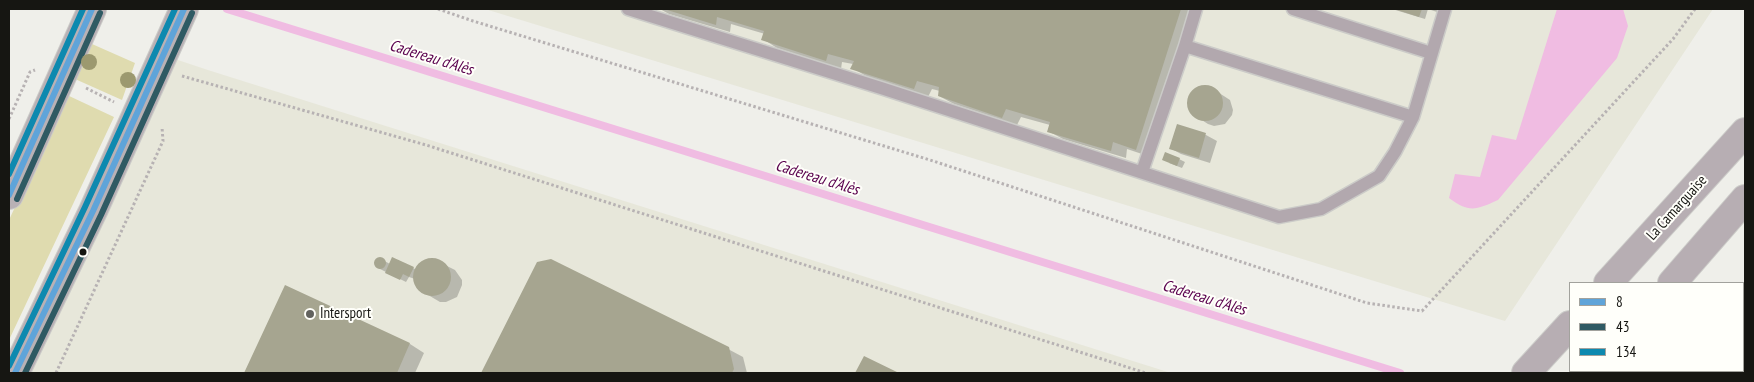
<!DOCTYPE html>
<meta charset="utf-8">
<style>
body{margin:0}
#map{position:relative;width:1754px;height:382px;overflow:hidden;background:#efefea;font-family:"PT Sans Narrow",sans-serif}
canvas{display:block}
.frame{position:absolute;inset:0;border:10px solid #161612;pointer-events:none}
.legend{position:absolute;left:1569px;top:282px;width:175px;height:90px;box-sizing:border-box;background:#fffffa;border:1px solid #a2a29d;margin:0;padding:6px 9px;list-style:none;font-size:15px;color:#161612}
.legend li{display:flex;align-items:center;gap:10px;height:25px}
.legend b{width:25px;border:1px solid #a2a29d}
</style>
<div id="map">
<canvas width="1754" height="382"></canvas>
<div class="frame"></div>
<ul class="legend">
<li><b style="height:6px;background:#5fa4d9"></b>8</li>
<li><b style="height:6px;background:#2f5a63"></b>43</li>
<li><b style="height:6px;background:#0d89af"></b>134</li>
</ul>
</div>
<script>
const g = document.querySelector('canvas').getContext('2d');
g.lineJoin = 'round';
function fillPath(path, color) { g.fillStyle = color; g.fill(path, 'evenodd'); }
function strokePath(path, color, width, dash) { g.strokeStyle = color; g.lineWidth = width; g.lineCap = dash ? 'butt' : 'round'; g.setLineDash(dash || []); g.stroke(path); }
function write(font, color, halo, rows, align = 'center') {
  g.font = font + ' "PT Sans Narrow",sans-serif'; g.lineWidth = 4; g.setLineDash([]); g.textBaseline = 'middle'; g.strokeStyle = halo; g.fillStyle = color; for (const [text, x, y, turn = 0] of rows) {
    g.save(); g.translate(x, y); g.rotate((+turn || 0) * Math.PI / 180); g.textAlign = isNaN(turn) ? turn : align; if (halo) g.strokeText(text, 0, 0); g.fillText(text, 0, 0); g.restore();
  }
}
const built = new Path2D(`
 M485,9H1713L1505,321Z
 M175,59L211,71L1171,373H30Z`);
const green = new Path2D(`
 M92,44L135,63L122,100L75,79Z
 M67,95L114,117L9,340V220Z`);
const water = new Path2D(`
 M1557,9H1623L1628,26L1617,58L1498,200C1476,210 1469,213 1449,198L1455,174L1480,177L1492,135L1516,140Z`);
const shadow = new Path2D(`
 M660,9H1198L1151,157L1127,149L1126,158L1063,139L1048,131L1050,125L1021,117L1017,125L954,104L939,96L940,91L932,89L928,97L866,76L852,68L853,64L842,62L841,69L777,48L763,39L765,34L731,24L730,32L669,14Z
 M1392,9H1438L1437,12L1428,9L1425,19Z
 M1205,86L1210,87L1230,100L1233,110L1232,115L1225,124L1214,126L1208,124L1197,117L1189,109V97L1195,89Z
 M1177,126L1206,135L1217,141L1210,163L1181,154L1170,148Z
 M1179,159L1185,162L1182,168L1169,163Z
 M381,259L390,264L413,268L417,270L422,263L433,259L455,270L462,280V285L457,297L446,302H440L418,289L415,279L409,277L406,282L376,267L375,264L377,260Z
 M538,263L728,349L743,357L747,373H482Z
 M286,287L410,344L424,353L415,373H246Z`);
const stream = new Path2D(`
 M227,9L1400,373`);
const building = new Path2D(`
 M664,9H1181L1136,150L1113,142L1111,151L1047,132L1050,122L1006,109L1002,118L938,96L939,87L917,81L914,89L850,69L854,61L828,54L826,61L761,40L764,31L717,17L716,25Z
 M1394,9H1422L1419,17Z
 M1187 103a18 18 0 1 1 36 0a18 18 0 1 1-36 0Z
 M1177,124L1206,133L1199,158L1169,149Z
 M1165,152L1180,158L1177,166L1162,160Z
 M392,257L414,267L409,277L403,274L400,280L385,273Z
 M374 263a6 6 0 1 1 12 0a6 6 0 1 1-12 0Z
 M413 277a19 19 0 1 1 38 0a19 19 0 1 1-38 0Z
 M551,259L729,347L734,369L732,373H481L537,262Z
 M285,285L410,343L397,373H244Z
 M864,356L899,373H855Z`);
const path = new Path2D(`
 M438,9L473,21L930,160L1367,303L1422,311L1673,39L1695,9
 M182,76L426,145L1146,373
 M86,88L114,102
 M9,119L30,72L35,70
 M56,373L163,141L162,127`);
const lane = new Path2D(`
 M628,9L881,88L1279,217L1321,209L1379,176L1395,152L1413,117L1445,9
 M1196,9L1185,46L1413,117
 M1293,9L1431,53
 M1142,172L1185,46`);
const secondary = new Path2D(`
 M9,195L92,9
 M15,373L93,211L184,9`);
const highway = new Path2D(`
 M1608,283L1745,132
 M1672,283L1745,199
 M1526,373L1570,325
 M1591,373L1593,371`);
const bus1 = new Path2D(`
 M9,195L92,9
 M15,373L93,211L184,9`);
const bus2 = new Path2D(`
 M17,199L100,13
 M25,373L101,215L192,13`);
const bus3 = new Path2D(`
 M9,174L83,9
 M9,366L85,207L175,9`);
const trees = [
 [89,62],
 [128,80]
];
const markers = [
 [83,252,4.5,"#161612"],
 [310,314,5,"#62625e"]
];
const streetNames = [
 ["La Camarguaise",1677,208,-48]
];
const poiNames = [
 ["Intersport",320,314]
];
const waterNames = [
 ["Cadereau d'Alès",431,58,17],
 ["Cadereau d'Alès",817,178,17],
 ["Cadereau d'Alès",1204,298,17]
];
fillPath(built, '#e7e7da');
fillPath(green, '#dfdbaf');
fillPath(water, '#f0bce2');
fillPath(shadow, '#0003');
strokePath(stream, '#f0bce2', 8);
fillPath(building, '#a6a590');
strokePath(lane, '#cbcbc8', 15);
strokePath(secondary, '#cbcbc8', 30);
strokePath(highway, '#cbcbc8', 30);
strokePath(path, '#b7b2b3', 3, [2.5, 2.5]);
strokePath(lane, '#b2a8ae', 12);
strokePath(secondary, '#b9b1b5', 28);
strokePath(highway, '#b7aeb3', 28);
strokePath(bus1, '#5fa4d9', 6);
strokePath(bus2, '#2f5a63', 6);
strokePath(bus3, '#0d89af', 6);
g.fillStyle = '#9c996f';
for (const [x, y] of trees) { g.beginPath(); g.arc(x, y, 8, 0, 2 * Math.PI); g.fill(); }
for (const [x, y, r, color] of markers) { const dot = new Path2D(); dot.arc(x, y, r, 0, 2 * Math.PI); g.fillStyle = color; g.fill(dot); strokePath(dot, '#fffffa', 2); }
write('15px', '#161612', '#fffffa', streetNames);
write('15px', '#161612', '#fffffa', poiNames, 'left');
write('italic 16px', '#59004d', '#fffffa', waterNames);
</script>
